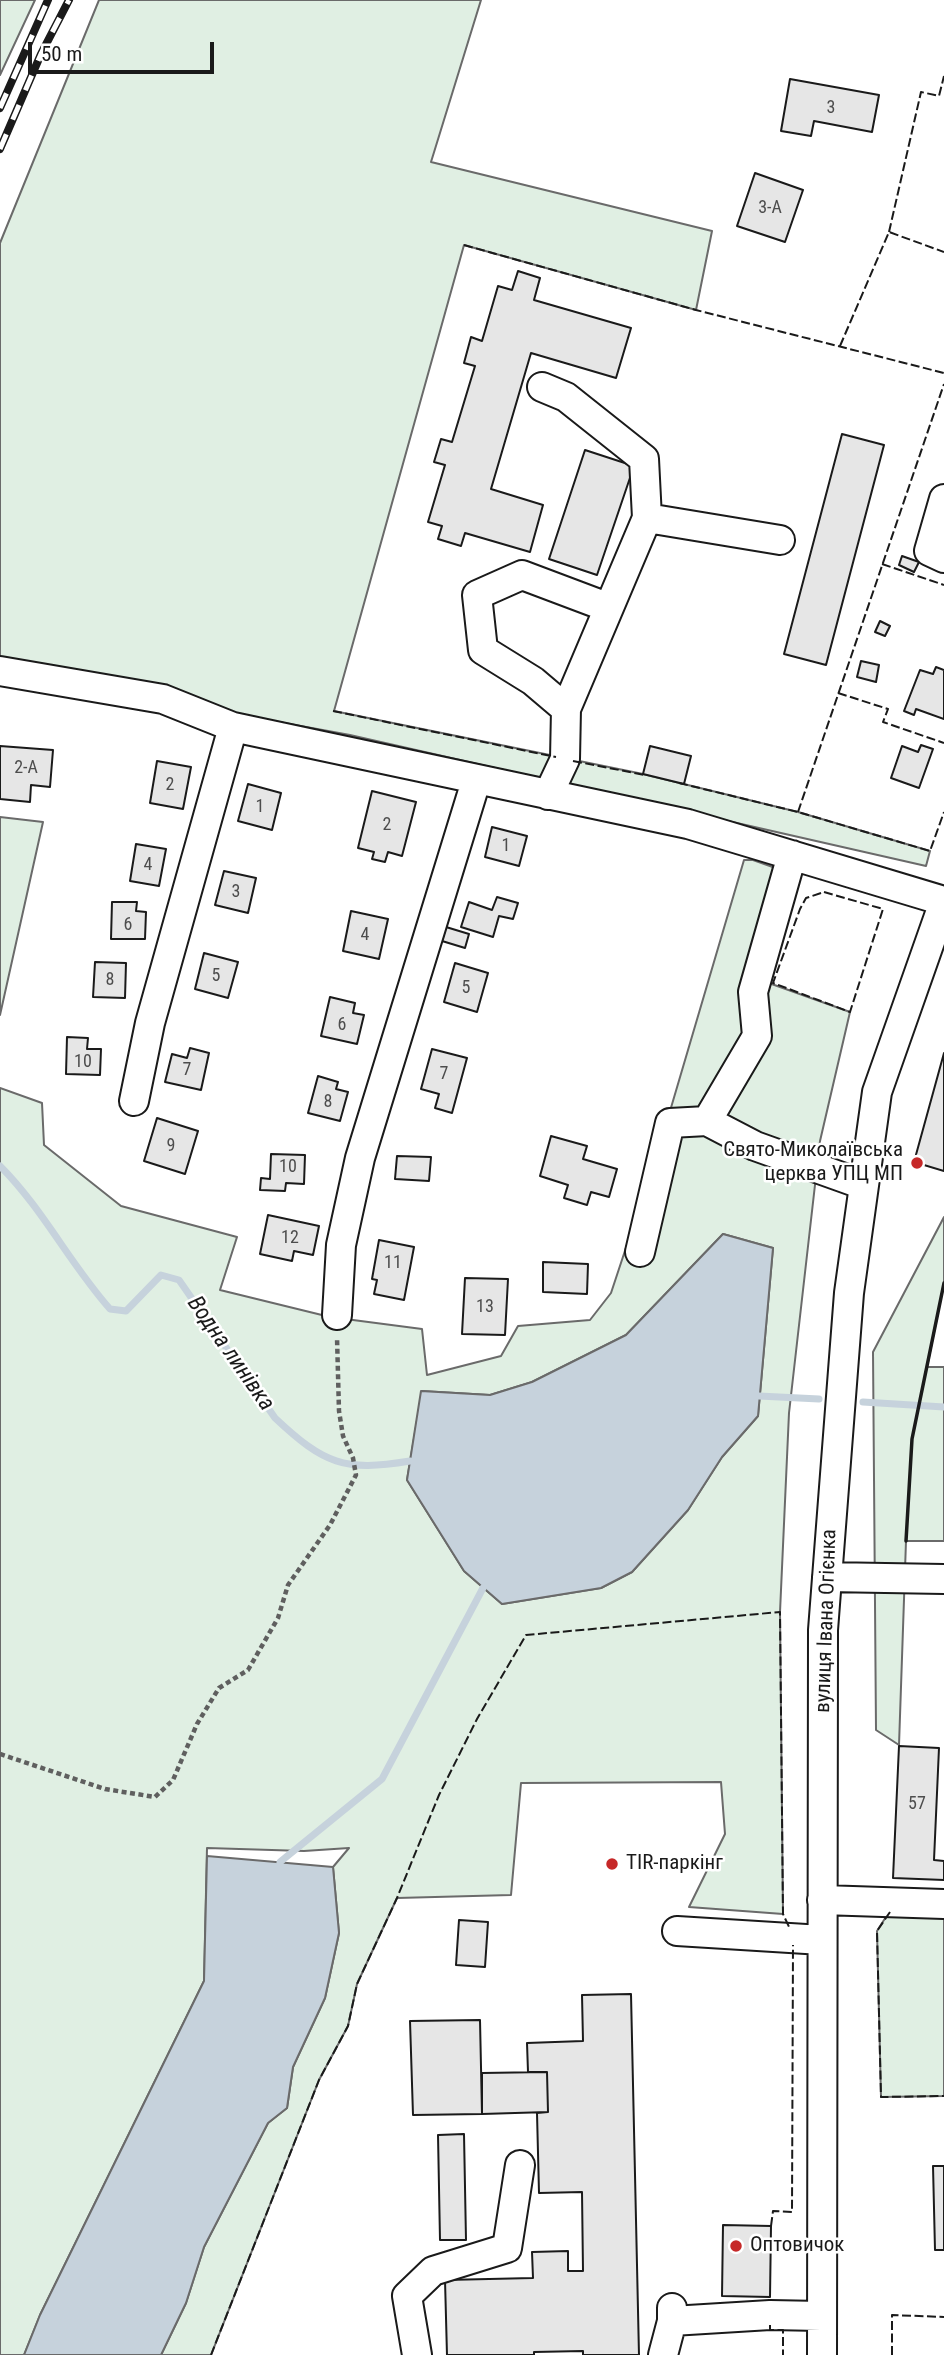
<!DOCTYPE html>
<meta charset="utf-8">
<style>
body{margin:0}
#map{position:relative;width:944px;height:2355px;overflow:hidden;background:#fff;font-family:"Roboto Condensed",sans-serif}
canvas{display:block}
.scale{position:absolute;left:28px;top:42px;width:186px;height:32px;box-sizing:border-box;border:4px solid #1a1a1a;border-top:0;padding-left:9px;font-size:21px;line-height:24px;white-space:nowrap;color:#1a1a1a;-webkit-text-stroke:5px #fff;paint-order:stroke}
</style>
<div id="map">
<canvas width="944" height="2355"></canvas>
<div class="scale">50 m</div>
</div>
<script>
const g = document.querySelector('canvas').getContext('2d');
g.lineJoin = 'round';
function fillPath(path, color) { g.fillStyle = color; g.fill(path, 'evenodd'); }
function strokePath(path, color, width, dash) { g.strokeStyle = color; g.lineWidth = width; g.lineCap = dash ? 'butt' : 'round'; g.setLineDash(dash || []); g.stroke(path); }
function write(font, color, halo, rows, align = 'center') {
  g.font = font + ' "Roboto Condensed",sans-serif'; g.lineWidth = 5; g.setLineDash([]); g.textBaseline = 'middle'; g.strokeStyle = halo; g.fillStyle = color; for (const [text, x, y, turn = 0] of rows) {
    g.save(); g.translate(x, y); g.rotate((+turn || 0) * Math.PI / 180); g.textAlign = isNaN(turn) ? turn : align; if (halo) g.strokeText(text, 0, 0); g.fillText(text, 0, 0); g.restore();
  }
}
const green = new Path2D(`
 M0,0H35L0,75Z
 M99,0H481L431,162L712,231L696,310L464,245L334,711L643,774L798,812L930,851L926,866L350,735L0,671V243Z
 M0,817L43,822L0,1015Z
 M744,860H753L784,871L752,977L850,1012L820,1141L789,1413L780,1612L783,1914L689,1907L725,1834L721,1782L521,1783L511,1895L397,1898L357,1984L348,2026L319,2080L211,2355H161L186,2303L204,2247L268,2123L287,2108L293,2067L325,1998L339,1933L333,1867L349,1848L304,1851L207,1848L204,1981L40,2315L24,2355H0V1088L42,1103L44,1145L121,1206L237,1237L220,1290L330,1317L422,1329L427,1375L501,1356L518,1326L590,1320L611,1293L660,1145ZM723,1234L773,1248L758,1416L722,1457L688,1510L632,1572L601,1588L502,1604L464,1571L407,1480L422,1391L490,1395L532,1382L626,1335Z
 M944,1217V1283L927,1367H944V1541H906L899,1745L876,1730L873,1352Z
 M891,1909L944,1911V2096L881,2097L877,1931Z`);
const water = new Path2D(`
 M723,1234L773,1248L758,1416L722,1457L688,1510L632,1572L601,1588L502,1604L464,1571L407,1480L421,1391L490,1395L532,1382L626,1335Z
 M207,1856L333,1867L339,1933L325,1998L293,2067L287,2108L268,2123L204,2247L186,2303L161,2355H24L40,2315L204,1981Z`);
const stream = new Path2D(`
 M0,1166C43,1209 70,1264 110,1309L126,1311L161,1275L179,1280L275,1418C324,1464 344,1472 410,1461
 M759,1396L819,1399
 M863,1402L944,1407
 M280,1871V1862L382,1779L483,1588`);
const building = new Path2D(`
 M790,79L879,95L872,132L814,121L811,136L781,131Z
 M755,173L803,190L785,242L737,226Z
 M518,271L540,278L534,300L631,328L616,378L531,353L491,489L543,505L530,552L465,533L461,546L438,539L442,526L428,522L445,465L434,462L441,439L452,442L475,366L464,363L471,337L482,341L498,286L512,290Z
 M842,434L884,445L826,665L784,654Z
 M585,450L634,466L597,575L549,559Z
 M902,556L919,562L914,572L899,565Z
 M880,621L890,626L885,636L875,632Z
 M861,661L879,665L876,682L857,677Z
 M936,667L944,670V719L916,709L914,715L904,711L920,670L933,674Z
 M921,745L933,749L919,788L891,778L902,746L918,752Z
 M0,746L53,750L50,787L31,785L30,802L0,799Z
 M650,746L691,756L684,784L643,774Z
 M157,761L191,767L183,809L150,803Z
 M248,784L281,793L272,830L238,821Z
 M372,791L416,802L402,856L388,852L385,862L372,859L374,852L358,848Z
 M492,827L527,836L519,866L485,857Z
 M136,844L166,849L159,886L130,881Z
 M224,871L256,878L248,913L215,905Z
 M497,897L518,903L513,919L499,916L493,937L461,927L469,902L492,910Z
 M112,902H137L136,911L146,912L145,939H111Z
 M351,911L388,919L379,959L343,951Z
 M446,927L469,934L465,948L442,941Z
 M204,953L238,962L228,998L195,989Z
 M95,962L126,963L125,998L93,997Z
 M455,963L488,973L477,1012L444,1002Z
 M330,997L355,1003L353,1013L364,1015L357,1044L321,1036Z
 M67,1037L88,1038L87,1049H101L100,1075L66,1074Z
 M190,1048L209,1053L201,1090L165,1082L172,1054L187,1058Z
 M432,1049L467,1058L452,1113L435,1108L439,1094L421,1089Z
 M944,1053V1171L914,1162Z
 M318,1076L338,1082L336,1089L348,1092L340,1121L308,1113Z
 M157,1118L198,1131L185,1174L144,1161Z
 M551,1136L587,1146L583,1159L617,1169L609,1197L591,1192L587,1205L564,1198L568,1185L540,1176Z
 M271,1154L305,1155L304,1184L286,1183L285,1191L260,1190L261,1178L270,1179Z
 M397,1156L431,1157L429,1181L395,1179Z
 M268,1215L319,1226L313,1255L294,1251L292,1261L260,1254Z
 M379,1240L414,1247L404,1300L374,1294L377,1280L372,1279Z
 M543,1262L588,1264L587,1294L543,1292Z
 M465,1278L508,1279L505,1335L462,1334Z
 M899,1746L939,1748L934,1860L944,1861V1880L893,1878Z
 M459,1920L488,1922L485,1967L456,1965Z
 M631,1994L639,2355H583V2351L534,2352V2355H447L445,2280L533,2278L532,2252L568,2251V2271H583L582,2192L539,2193L537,2113L548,2112L547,2072H528L527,2043L583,2041L582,1995Z
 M480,2020L482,2114L413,2115L410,2021Z
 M547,2072L548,2112L482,2114V2073Z
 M464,2134L466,2240H440L438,2135Z
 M933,2166H944V2250H935Z
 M723,2225L771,2226L770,2297L722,2296Z`);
const path = new Path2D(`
 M0,1754L105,1789L155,1797L173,1780L197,1724L219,1688L248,1670L278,1618L288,1585L330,1525L356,1475L353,1458L343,1436L339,1411L337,1337`);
const minor = new Path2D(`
 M542,387L566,397L644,459L647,518
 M944,499L929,551L944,558
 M0,671L163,699L233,727L150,1023L134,1101
 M566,709L533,681L483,650L477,595L522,575L607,607
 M233,727L688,824L944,901
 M548,795L565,759L566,709L647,518L780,540
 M707,1121L755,1146L864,1185
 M640,1252L670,1123L707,1121L757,1036L753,992L792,855
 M337,1315L341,1245L360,1158L476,781
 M827,1577L944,1579
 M822,1900L944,1904
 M677,1931L822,1940
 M672,2308V2321L770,2315L821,2316
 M417,2355L407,2296L433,2271L507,2248L520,2165
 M663,2355L672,2321
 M822,2355L823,1630L849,1293L877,1092L944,902`);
const rail = new Path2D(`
 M0,108L48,0
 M0,149L41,54L69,0`);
const fence = new Path2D(`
 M889,232L921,92L939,96L944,76
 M464,245L696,310L944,373
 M840,346L889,232L944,252
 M882,564L944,585
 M838,693L888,709L883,722L944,743
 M333,711L556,757
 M573,761L645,775
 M679,783L798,812L930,851L944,812
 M798,812L944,384
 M824,892L883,909L850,1012L773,983L800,909L806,898Z
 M890,1912L877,1931L881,2097L944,2096
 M771,2226L773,2211L792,2212L793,1945
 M770,2325V2330H783V2355
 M211,2355L319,2080L348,2026L357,1984L397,1898L439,1795L477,1719L526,1635L780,1612L783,1914L790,1929
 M892,2355V2315L944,2317`);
const wall = new Path2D(`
 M906,1541L912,1439L944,1283`);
const markers = [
 [917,1163,7,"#c62828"],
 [612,1864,7,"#c62828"],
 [736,2246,7,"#c62828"]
];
const numberNames = [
 ["3",831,108],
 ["3-А",770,208],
 ["2-А",26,768],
 ["2",170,785],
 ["1",260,807],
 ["2",387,825],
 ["1",506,846],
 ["4",148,865],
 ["3",236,892],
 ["6",128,925],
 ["4",365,935],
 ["5",216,976],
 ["8",110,980],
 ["5",466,988],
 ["6",342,1025],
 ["10",83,1062],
 ["7",187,1070],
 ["7",444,1074],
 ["8",328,1102],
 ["9",171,1146],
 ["10",288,1167],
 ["12",290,1238],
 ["11",393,1263],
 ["13",485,1307],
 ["57",917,1804]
];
const poiNames = [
 ["Свято-Миколаївська",903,1151,"right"],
 ["церква УПЦ МП",903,1175,"right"],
 ["TIR-паркінг",626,1864],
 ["Оптовичок",750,2246]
];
const streetNames = [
 ["вулиця Івана Огієнка",827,1621,-88]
];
const waterNames = [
 ["Водна линівка",230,1354,55]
];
fillPath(green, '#e0efe3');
strokePath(green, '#6a6a6a', 2);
fillPath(water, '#c6d2dc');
strokePath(water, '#6a6a6a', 2);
strokePath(stream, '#c6d2dc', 7);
fillPath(building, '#e6e6e6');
strokePath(building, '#1a1a1a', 2);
strokePath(minor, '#1a1a1a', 32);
strokePath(path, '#5f5f5f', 4.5, [5, 3.5]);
strokePath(minor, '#fff', 28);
strokePath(rail, '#1a1a1a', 8);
strokePath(rail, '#fff', 5, [16]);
strokePath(fence, '#1a1a1a', 2, [9, 3.5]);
strokePath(wall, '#1a1a1a', 3.5);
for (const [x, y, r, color] of markers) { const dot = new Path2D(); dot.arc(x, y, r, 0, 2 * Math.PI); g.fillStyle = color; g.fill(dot); strokePath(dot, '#fff', 2.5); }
write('18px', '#4d4d4d', null, numberNames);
write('21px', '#1a1a1a', '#fff', poiNames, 'left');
write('21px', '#1a1a1a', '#fff', streetNames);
write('italic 23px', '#1a1a1a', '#fff', waterNames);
</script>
